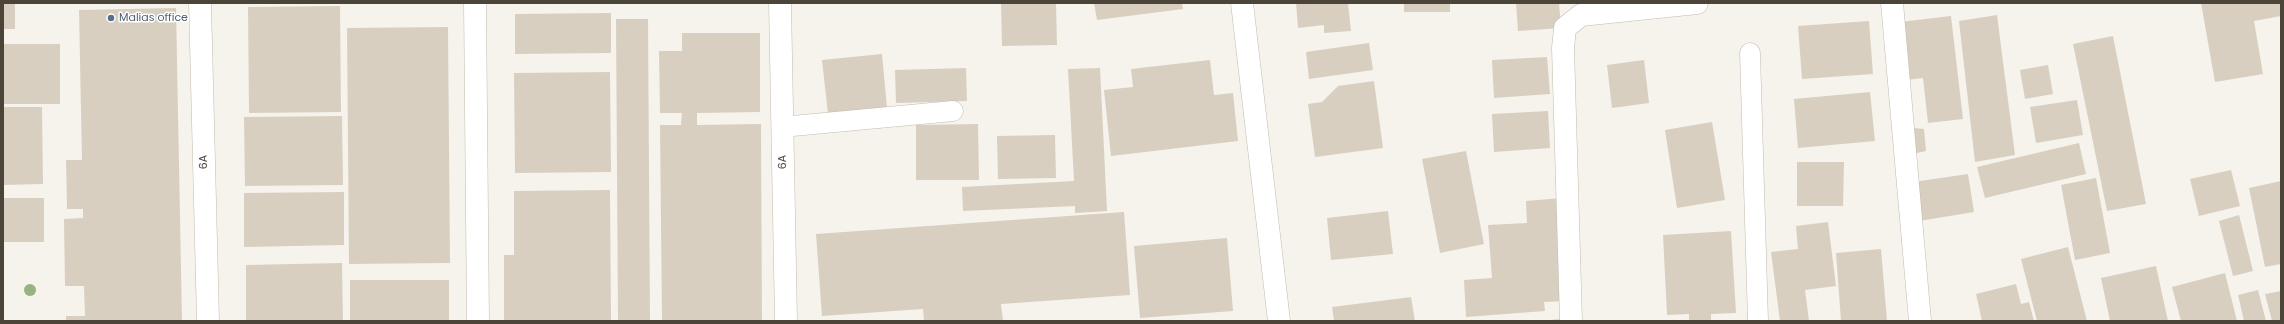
<!DOCTYPE html>
<style>
body{margin:0}
#map{position:relative;width:2284px;height:324px;overflow:hidden;background:#f6f3ec;font-family:Poppins,sans-serif}
canvas{display:block}
.frame{position:absolute;inset:0;border:4px solid #4b4439;pointer-events:none}
</style>
<div id="map">
<canvas width="2284" height="324"></canvas>
<div class="frame"></div>
</div>
<script>
const g = document.querySelector('canvas').getContext('2d');
g.lineJoin = 'round';
function fillPath(path, color) { g.fillStyle = color; g.fill(path, 'evenodd'); }
function strokePath(path, color, width, dash) { g.strokeStyle = color; g.lineWidth = width; g.lineCap = dash ? 'butt' : 'round'; g.setLineDash(dash || []); g.stroke(path); }
function write(font, color, halo, rows, align = 'center') {
  g.font = font + ' Poppins,sans-serif'; g.lineWidth = 3; g.setLineDash([]); g.textBaseline = 'middle'; g.strokeStyle = halo; g.fillStyle = color; for (const [text, x, y, turn = 0] of rows) {
    g.save(); g.translate(x, y); g.rotate((+turn || 0) * Math.PI / 180); g.textAlign = isNaN(turn) ? turn : align; if (halo) g.strokeText(text, 0, 0); g.fillText(text, 0, 0); g.restore();
  }
}
const building = new Path2D(`
 M3,3H15V29H3Z
 M1001,3H1056L1057,45L1002,46Z
 M1094,3H1182L1183,9L1097,20Z
 M1296,3H1348L1351,31L1324,33V25L1298,28Z
 M1404,3H1450V12H1404Z
 M1516,3H1559L1561,28L1518,31Z
 M2201,3H2281V16L2254,21L2263,74L2215,82Z
 M340,6L341,112L249,113L248,7Z
 M176,8L182,321H66V316H85L84,286H65L64,219L83,218V209H67L66,160H82L79,10Z
 M611,13V53L515,54V14Z
 M1997,15L2015,155L1975,162L1959,21Z
 M1951,16L1963,119L1928,123L1923,78L1898,81L1891,23Z
 M616,19H648L650,321H618Z
 M1869,21L1873,74L1802,79L1798,26Z
 M448,27L450,263L349,264L347,28Z
 M682,33H760V112L697,113V125L761,124L762,321H662L660,125H681L682,113H660L659,51H682Z
 M2113,36L2146,204L2107,211L2073,44Z
 M1369,43L1373,70L1309,79L1306,52Z
 M3,44H60V104H3Z
 M882,54L887,108L828,114L822,60Z
 M1547,57L1550,94L1494,98L1492,60Z
 M1210,60L1214,95L1233,93L1238,141L1111,156L1104,90L1133,87L1131,69Z
 M1644,60L1649,103L1612,108L1607,65Z
 M2048,65L2053,94L2025,99L2020,70Z
 M966,68L967,101L896,103L895,70Z
 M1100,68L1107,211L1075,213V206L963,211L962,187L1074,181L1068,69Z
 M610,72L611,172L515,173L514,73Z
 M1374,81L1383,148L1315,157L1308,104L1322,102L1338,86Z
 M1870,92L1875,141L1798,148L1794,99Z
 M2077,100L2083,135L2036,143L2030,107Z
 M3,107H42L43,184L3,185Z
 M1548,111L1550,148L1494,152L1492,114Z
 M342,116L343,185L245,186L244,117Z
 M1712,122L1725,200L1677,208L1665,130Z
 M978,124L979,180H916V125Z
 M1903,127L1924,129L1926,151L1904,156Z
 M1055,135L1056,178L998,179L997,136Z
 M2079,143L2086,174L1985,198L1977,167Z
 M1466,151L1484,244L1440,253L1422,159Z
 M1797,162H1844L1843,206H1797Z
 M2231,170L2240,206L2199,216L2190,179Z
 M1968,174L1974,212L1919,221L1913,182Z
 M2096,178L2110,253L2075,260L2061,185Z
 M2281,181V264L2265,267L2249,188Z
 M610,190L611,321H504V255H514V191Z
 M344,192V245L244,247V193Z
 M3,198H44V242H3Z
 M1562,198L1568,301L1544,302L1545,311L1466,317L1464,280L1492,278L1488,225L1527,223L1526,201Z
 M1388,211L1393,254L1331,260L1327,218Z
 M1124,212L1130,295L1001,304L1003,321H924L923,309L822,316L816,234Z
 M2239,215L2253,271L2233,276L2219,221Z
 M1828,222L1836,286L1805,290L1809,321H1780L1771,252L1798,249L1796,226Z
 M1731,231L1736,313L1711,314V321H1689V314L1667,315L1663,235Z
 M1227,238L1233,311L1140,318L1134,246Z
 M2068,247L2087,321H2037L2021,259Z
 M1881,249L1887,321H1841L1836,253Z
 M342,263L343,321H246V265Z
 M2156,266L2168,321H2110L2101,278Z
 M2225,273L2237,321H2181L2172,287Z
 M350,280H449V321H350Z
 M2016,284L2021,304L2029,302L2034,321H1982L1976,294Z
 M2258,290L2266,321H2244L2238,295Z
 M2281,291V321H2272L2265,294Z
 M1411,297L1415,321H1334L1332,307Z
 M1562,319V321H1549V320Z`);
const service = new Path2D(`
 M1750,53L1758,321
 M782,127L953,111`);
const minor = new Path2D(`
 M200,3L208,321
 M475,3L478,321
 M780,3L786,321
 M1242,3L1279,321
 M1892,3L1920,321
 M1571,321L1563,48L1565,28L1581,15L1697,3`);
const trees = [
 [30,290]
];
const markers = [
 [111,18,4,"#5c6f8a"]
];
const serviceNames = [
 ["Malias office",119,18]
];
const streetNames = [
 ["6A",204,162,-91],
 ["6A",783,162,-91]
];
fillPath(building, '#d8cfc1');
strokePath(service, '#c2bbae', 21);
strokePath(minor, '#c2bbae', 23);
strokePath(service, '#fff', 20);
strokePath(minor, '#fff', 22);
g.fillStyle = '#97b381';
for (const [x, y] of trees) { g.beginPath(); g.arc(x, y, 6, 0, 2 * Math.PI); g.fill(); }
for (const [x, y, r, color] of markers) { const dot = new Path2D(); dot.arc(x, y, r, 0, 2 * Math.PI); g.fillStyle = color; g.fill(dot); strokePath(dot, '#fff', 1.5); }
write('11px', '#4e5e75', '#fff', serviceNames, 'left');
write('11px', '#4b4439', '#fff', streetNames);
</script>
